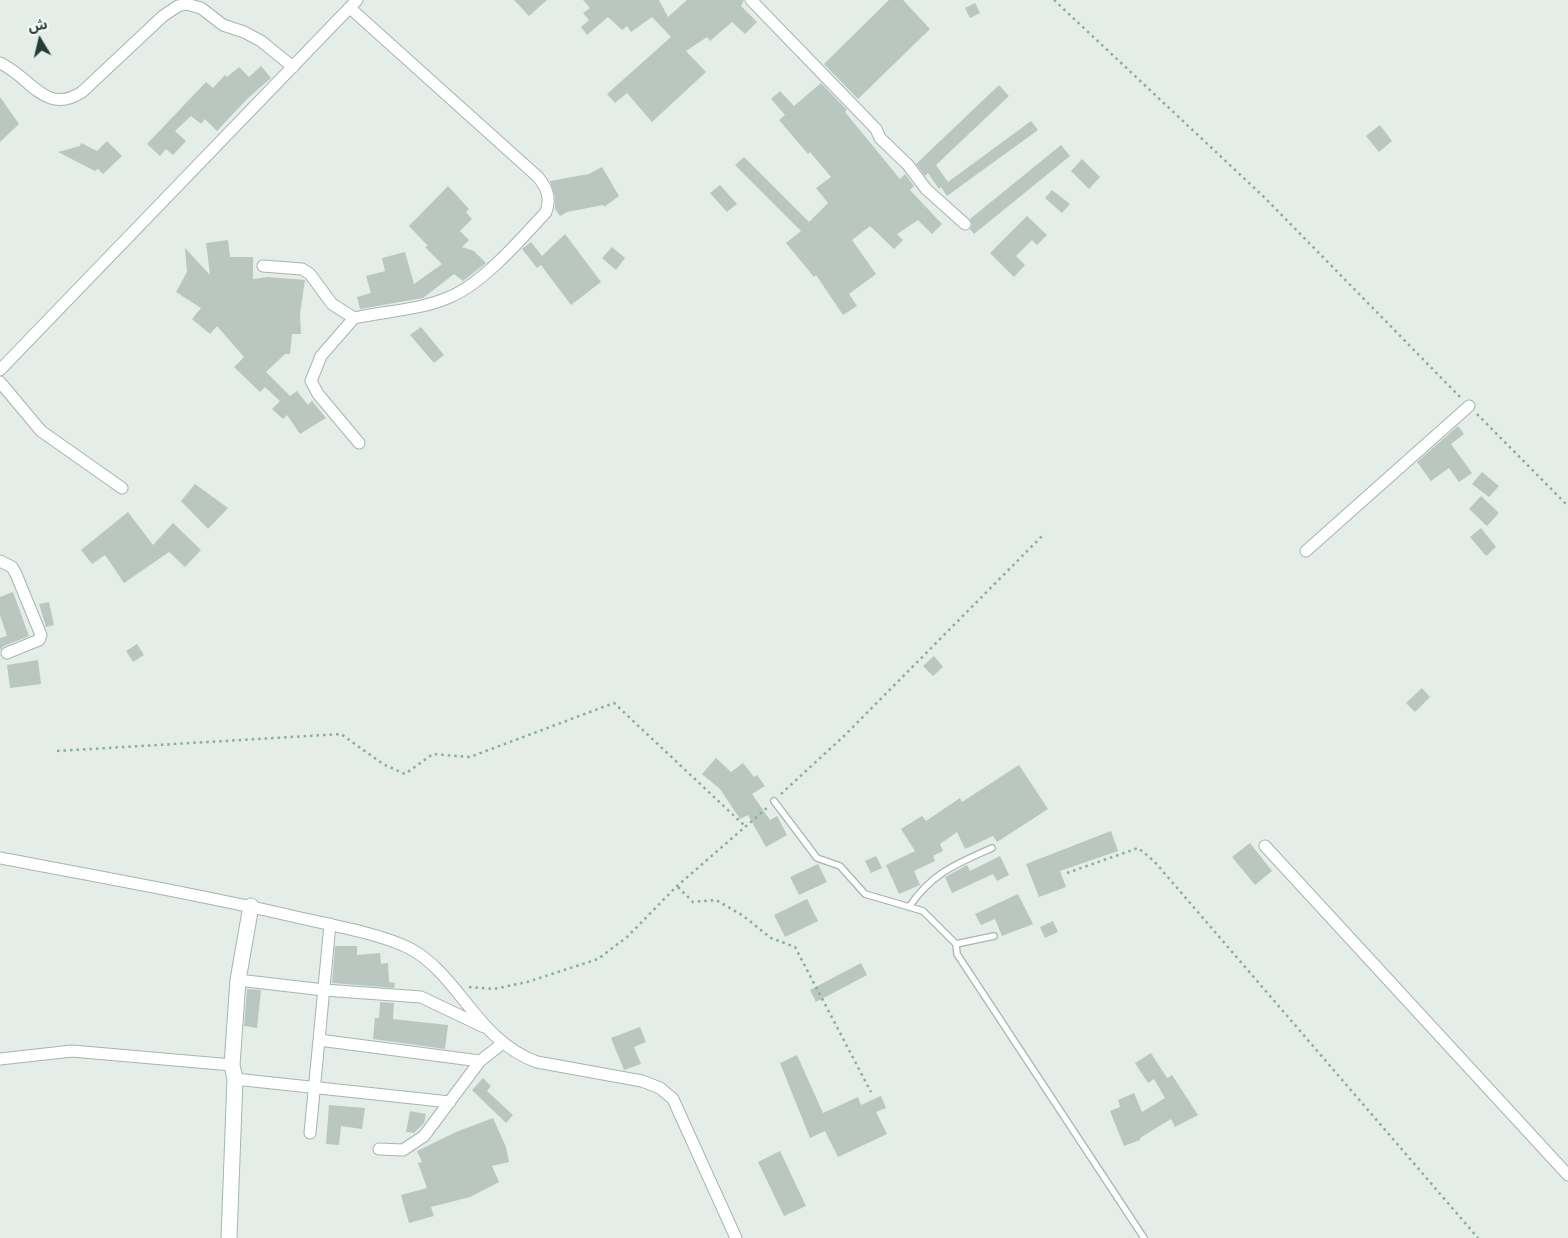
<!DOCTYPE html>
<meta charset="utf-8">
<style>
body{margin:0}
#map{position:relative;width:1568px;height:1238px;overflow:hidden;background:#e4ede8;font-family:"Titillium Web","Noto Sans Arabic",sans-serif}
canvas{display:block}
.north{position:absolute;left:15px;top:15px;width:50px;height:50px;-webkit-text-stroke:4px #f5f9f7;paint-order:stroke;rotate:351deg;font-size:14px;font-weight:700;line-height:20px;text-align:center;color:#253d35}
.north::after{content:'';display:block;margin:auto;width:18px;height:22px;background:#253d35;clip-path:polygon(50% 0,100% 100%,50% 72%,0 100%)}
</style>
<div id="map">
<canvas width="1568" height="1238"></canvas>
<div class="north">ش</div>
</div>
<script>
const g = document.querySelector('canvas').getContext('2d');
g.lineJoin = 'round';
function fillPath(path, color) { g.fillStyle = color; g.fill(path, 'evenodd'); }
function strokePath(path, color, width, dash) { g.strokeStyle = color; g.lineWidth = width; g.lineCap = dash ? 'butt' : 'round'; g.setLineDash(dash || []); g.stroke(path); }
const building = new Path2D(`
 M514,0H547L529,16Z
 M583,0H659L668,17L687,0H744L741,6L757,22L745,34L732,22L710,41L707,37L686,51L706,72L652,122L627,93L615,103L607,94L671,37L652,17L631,32L627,26L622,30L608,17L587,35L581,27L589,20L583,13L590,8Z
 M889,0H903L930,29L858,99L824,64Z
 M975,3L980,13L970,18L965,8Z
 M261,66L271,78L247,99L217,131L205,119L201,124L191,116L175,131L186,141L173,155L166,149L160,156L147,144L206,82L213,88L225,75L227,77L239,67L249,77Z
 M821,83L847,110L845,112L900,179L905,174L914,186L910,190L942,224L932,234L918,220L897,234L903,240L894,249L870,226L852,240L876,274L849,294L857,306L843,315L816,275L814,277L786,243L801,231L735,165L744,157L809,222L828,203L816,188L831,177L810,152L808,154L779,120L785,115L771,99L780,91L794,106Z
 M999,85L1009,96L936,165L948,182L1031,121L1038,130L947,196L941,187L939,189L928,173L925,176L916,164Z
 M0,97L19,124L0,142Z
 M1380,125L1392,141L1379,152L1366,136Z
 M107,141L122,156L103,174L98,169L95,171L58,152L80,146L81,143L97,151Z
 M1061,145L1070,156L974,234L970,229L972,225L970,219Z
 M1082,159L1100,177L1089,189L1071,171Z
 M602,167L619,196L604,207L603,205L567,212L560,216L555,209V196L550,181L589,174Z
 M720,185L737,204L727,212L710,193Z
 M448,186L469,209L466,212L472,219L460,231L469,240L462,247L474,251L486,263L463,281L454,274L423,298L360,309L357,297L371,293L366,276L385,271L382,258L405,252L414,284L442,264L425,247L428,246L409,226Z
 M1052,190L1070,204L1062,213L1045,198Z
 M1027,216L1047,235L1037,245L1032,240L1016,256L1025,265L1014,277L990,253Z
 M565,234L601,282L571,305L541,265L537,268L522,249L531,242L542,256Z
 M228,240L230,257H253V279L268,277L305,280L300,314L301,334H292L290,354H285L266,372L290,396L297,391L308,405L312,401L326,418L300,434L287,415L283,419L272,409L280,401L265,387L260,392L234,367L244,357L217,326L210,334L192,319L201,308L176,292L187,272L185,248L210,275L206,243Z
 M612,247L625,258L616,270L602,258Z
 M421,327L444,355L434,363L410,335Z
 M1458,426L1464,434L1451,444L1472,473L1459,482L1449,468L1431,481L1417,462Z
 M1482,472L1499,486L1489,497L1472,484Z
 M195,484L228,508L208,529L181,501Z
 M1481,496L1499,513L1487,526L1469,509Z
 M128,512L153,545L173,523L201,550L185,567L169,552L124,583L105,555L92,564L81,550Z
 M1481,528L1496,547L1486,556L1470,537Z
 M13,592L29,636L4,646L0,650V638L7,636L0,615V597Z
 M49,602L54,625L46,627L39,604Z
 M137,644L144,655L133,662L126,651Z
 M934,656L943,667L933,676L923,666Z
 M38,660L41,684L10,688L7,665Z
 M1422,688L1430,697L1415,712L1406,703Z
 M716,758L731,772L743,763L754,777L757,775L765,786L752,794L770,820L777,816L787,835L766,847L748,815L740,819L720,789L702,774Z
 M1019,765L1048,809L997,842L993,836L965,849L957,832L940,844L943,851L933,856L935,861L914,871L920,885L899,894L886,865L915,851L901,829L922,816L926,821L960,798L962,802Z
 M1111,831L1118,851L1060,871L1066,887L1039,897L1026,864Z
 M1250,843L1272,871L1255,885L1232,857Z
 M876,856L882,868L871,873L865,861Z
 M1000,856L1009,875L997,881L993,874L952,893L945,877L967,865L970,871Z
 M818,864L827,882L799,895L790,877Z
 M1018,894L1033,924L1002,936L995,919L981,925L975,914Z
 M807,899L818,921L785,937L774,915Z
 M1053,921L1058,932L1045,938L1040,927Z
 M335,946H357V955L380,953L381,964L388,963L389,982L395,983L394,988L332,983Z
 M861,963L867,975L816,1002L810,990Z
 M247,989L261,990L257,1028L244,1026Z
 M380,1002L394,1003L393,1019L448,1025L445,1049L373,1039L375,1018H379Z
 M640,1027L646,1042L634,1047L641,1064L624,1070L611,1038Z
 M1151,1053L1167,1078L1172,1075L1198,1115L1175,1127L1171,1119L1140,1138V1140L1124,1146L1110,1111L1120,1107L1118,1100L1134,1093L1142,1112L1165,1098L1154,1079L1148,1083L1135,1063Z
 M797,1055L823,1113L858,1097L861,1105L881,1096L886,1108L876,1112L887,1134L838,1157L825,1131L810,1138L780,1063Z
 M483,1078L491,1086L487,1091L513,1115L506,1123L472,1090Z
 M329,1105L365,1108L362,1129L341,1126L339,1145L326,1144Z
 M410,1111L426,1114L424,1123L414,1133L406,1132Z
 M493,1118L506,1147L509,1162L492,1166L499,1182L470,1197L431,1207L434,1216L409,1223L401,1195L427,1188L418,1163L422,1162L417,1151L456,1132Z
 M780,1151L806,1206L784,1216L758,1162Z`);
const path = new Path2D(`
 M1054,0L1265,198L1460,397
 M1477,414L1568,506
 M57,751L341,734L383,764L405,774L433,754L470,757L614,703L746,827
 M781,794L844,736L1044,534
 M1067,873L1138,848L1154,861L1478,1238
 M678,887L693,902L716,900L742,915L771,938L795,947L871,1092
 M469,987L494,989L527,982L598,959L627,937L677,886L768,807`);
const lane = new Path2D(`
 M774,801L817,858L840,866L865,894L923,911L956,944
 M909,907C932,873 956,864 992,848
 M994,936L956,944L957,954L1144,1238`);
const street = new Path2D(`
 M751,0L876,129L880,138L908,165L926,189L965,224
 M0,63C31,77 45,116 82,92L163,16L178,6L186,4L201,8L223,25L244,32L261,41L293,67
 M263,266L302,269L310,274L332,304L354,318C386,311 422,310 452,296C484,282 522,238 546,212C551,198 547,188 538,177L350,8
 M354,318L321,356L311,381L318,394L359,443
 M0,370L357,0
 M0,382L41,431L122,488
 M1306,551L1469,406
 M0,561L12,567L16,574L41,635L39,640L7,653
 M1265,846L1568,1175
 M0,858C99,877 198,894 296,917C328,924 381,934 409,948C459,974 477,1041 537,1062L642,1081L660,1088L673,1099L736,1238
 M330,924L319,1040L480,1061
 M238,980L324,990L421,997L484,1027
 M0,1059L72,1051L232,1065
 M235,1079L450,1102
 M310,1133L319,1040
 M379,1149L403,1150L424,1136L480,1061L503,1043`);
const secondary = new Path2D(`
 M229,1238L235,1079L232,1065L238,980L251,906`);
fillPath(building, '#bac7c1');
strokePath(lane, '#a7b5af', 8);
strokePath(street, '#a7b5af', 13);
strokePath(secondary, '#a3b8af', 17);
strokePath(path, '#87ae9f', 2.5, [2.5, 4]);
strokePath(lane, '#fff', 5.5);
strokePath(street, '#fff', 11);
strokePath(secondary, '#fff', 15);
</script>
